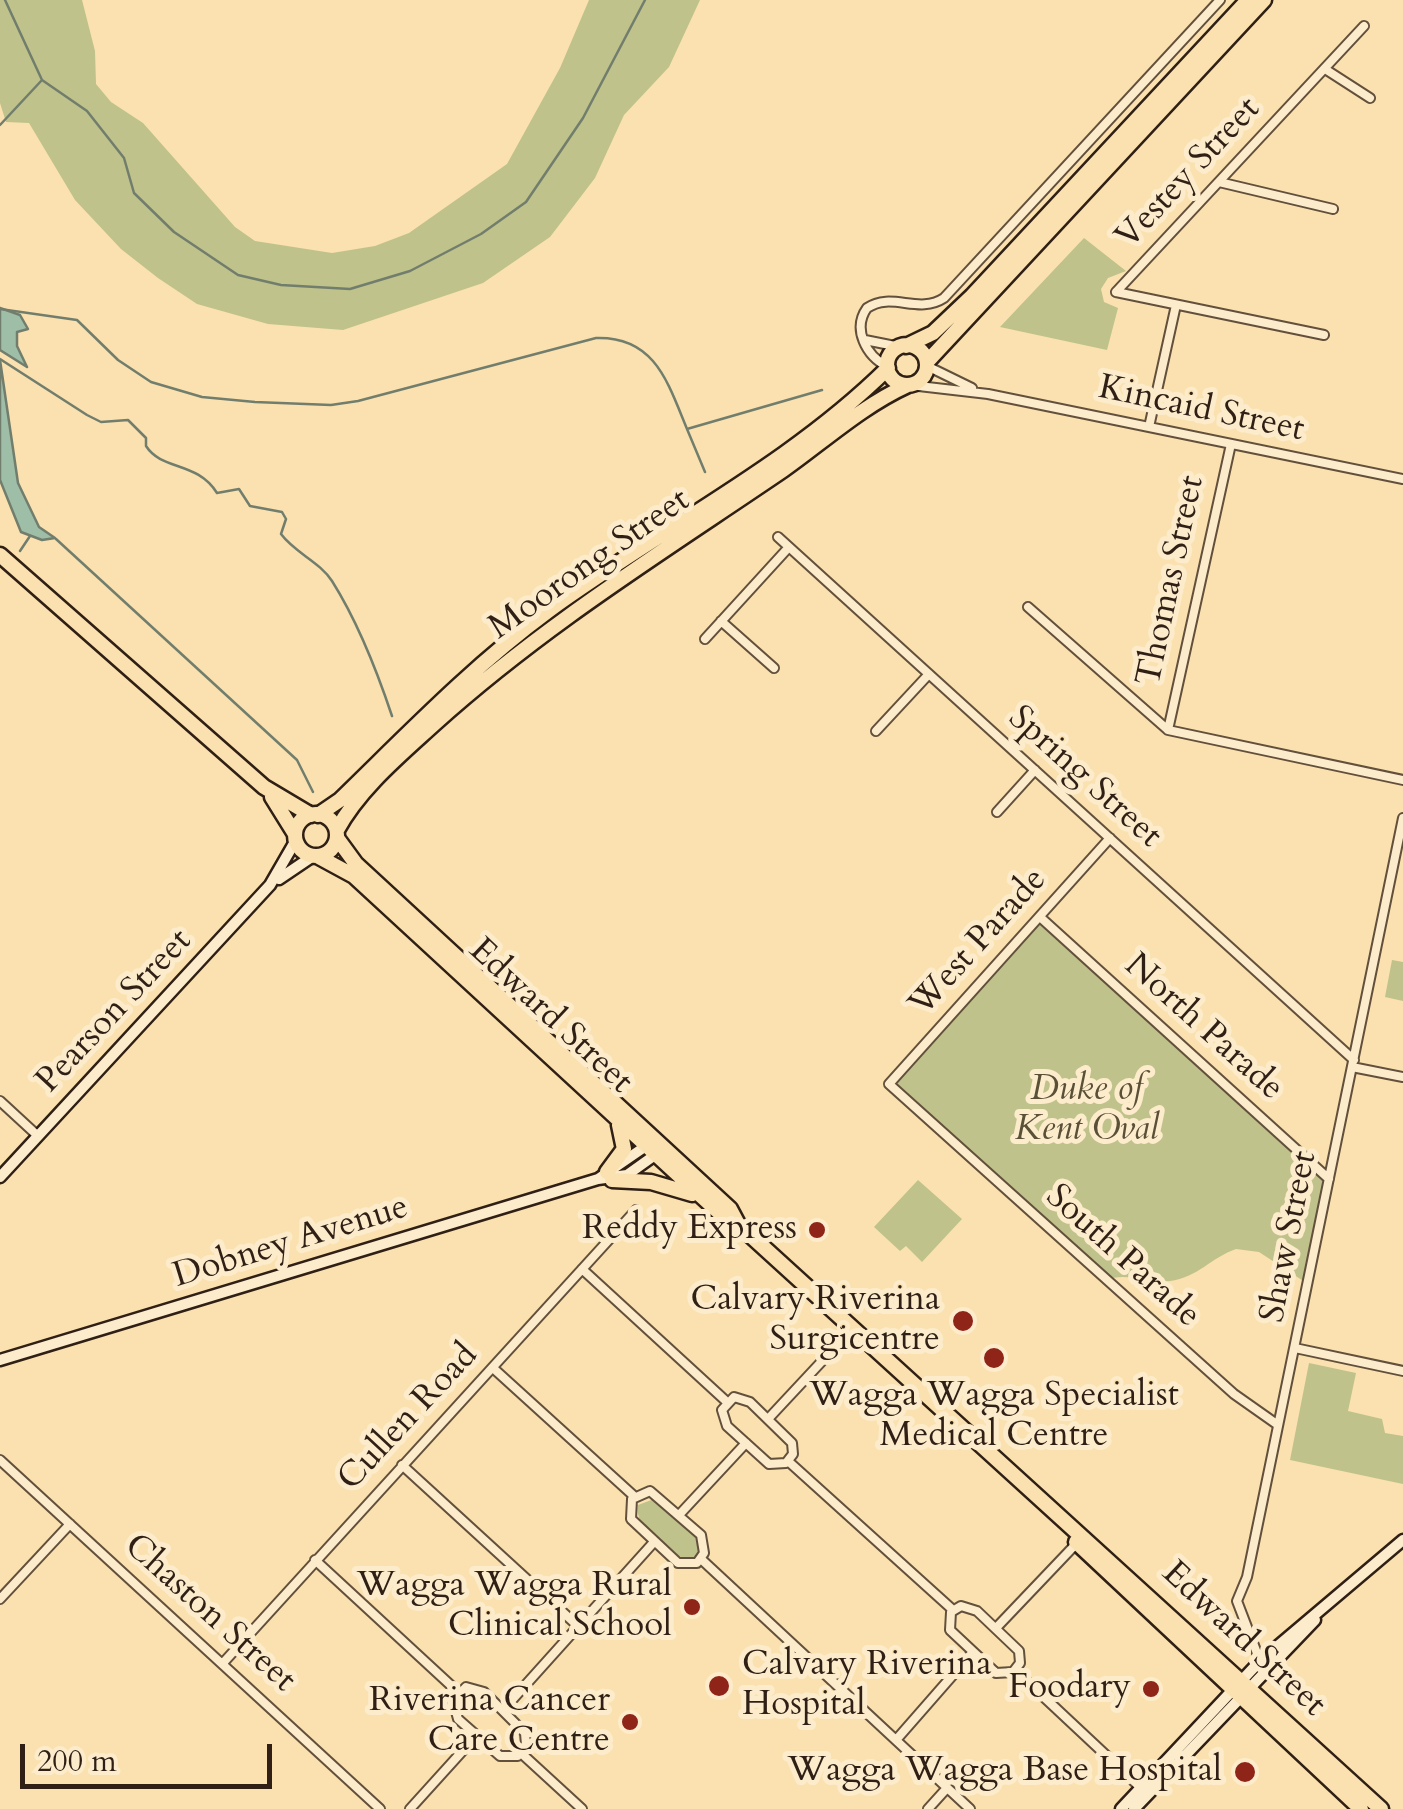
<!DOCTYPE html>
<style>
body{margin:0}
#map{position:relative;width:1403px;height:1809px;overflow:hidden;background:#fae1af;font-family:Cardo,serif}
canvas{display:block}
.scale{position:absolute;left:20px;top:1744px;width:252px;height:45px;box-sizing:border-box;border:5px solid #2f1f15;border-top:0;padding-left:12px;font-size:30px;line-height:35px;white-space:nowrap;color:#2f1f15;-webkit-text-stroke:8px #fceccb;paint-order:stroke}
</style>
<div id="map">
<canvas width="1403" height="1809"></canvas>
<div class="scale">200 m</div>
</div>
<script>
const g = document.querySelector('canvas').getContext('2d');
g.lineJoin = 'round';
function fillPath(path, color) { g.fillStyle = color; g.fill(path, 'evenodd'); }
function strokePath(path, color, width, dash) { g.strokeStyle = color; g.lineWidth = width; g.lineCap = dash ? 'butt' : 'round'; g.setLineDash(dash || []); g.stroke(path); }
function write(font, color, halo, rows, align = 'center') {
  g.font = font + ' Cardo,serif'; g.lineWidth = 10; g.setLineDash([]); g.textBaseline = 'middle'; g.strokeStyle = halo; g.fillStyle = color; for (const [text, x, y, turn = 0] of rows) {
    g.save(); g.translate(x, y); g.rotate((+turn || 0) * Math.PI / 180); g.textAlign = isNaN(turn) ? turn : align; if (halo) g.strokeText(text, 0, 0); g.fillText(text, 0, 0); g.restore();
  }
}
const green = new Path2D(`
 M0,0H82L95,51L96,84L111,102L143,123L235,227L255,241L332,253L375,246L409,233L507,164L560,68L589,0H700L669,67L624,115L595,178L550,237L483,283L343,330L268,324L197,304L158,278L121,249L75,200L29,123L6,122L0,103Z
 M1084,238L1126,271L1108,278L1101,289L1104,302L1118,308L1107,350L1000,327Z
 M1040,917L1329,1179L1308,1284L1259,1252L1236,1249C1212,1257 1197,1278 1170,1281C1147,1283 1127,1272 1105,1280L889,1084Z
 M1392,960L1403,962V1001L1385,997Z
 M918,1180L962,1219L922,1262L906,1246L900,1251L874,1227Z
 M1309,1363L1356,1373L1348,1411L1382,1419L1385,1433L1403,1436V1484L1290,1460Z
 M654,1499L695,1535L700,1550L695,1558C673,1563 633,1528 638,1505Z`);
const water = new Path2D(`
 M0,308L20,315L28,329L17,332V346L27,367L0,350Z
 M0,360L18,483L39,527L55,538L42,540L21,532L0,480Z`);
const stream = new Path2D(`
 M5,0L42,80L87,111L124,158L134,193L174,232L238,275L281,285L350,289L410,271L481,234L526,202L583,118L645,0
 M0,125L42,80
 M0,309L77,320L118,360L151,382L202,397L255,402L331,405L358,401L596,338C655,336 668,383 687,429L822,390
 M0,359L87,415L101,422L128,420L146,438V446C162,471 197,461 217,493L239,489L250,506L282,512L286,519L281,534C295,553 320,562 332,581C356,619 378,674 392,716
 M687,429L705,472
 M56,539L297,760L313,792
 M20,551L30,536`);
const street = new Path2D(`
 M1325,69L1370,98
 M1219,182L1333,209
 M1116,292L1364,26
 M1116,292L1324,335
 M865,340L900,347
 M927,366L972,388
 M888,367C866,356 852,329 867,308C892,291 918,315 944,298L1220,0
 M910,385L988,394L1403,479
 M1149,427L1176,305
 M778,537L1354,1060
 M1028,607L1168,730L1403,780
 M721,621L774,668
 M705,639L789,547
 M1168,730L1231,444
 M876,731L929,674
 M997,812L1035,770
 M1110,838L889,1084L1234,1394L1278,1425
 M1040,917L1329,1179
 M1352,1067L1403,1077
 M0,1101L38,1136
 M582,1269L727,1402
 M1295,1348L1403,1371
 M493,1368L635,1497
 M734,1397L750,1402L792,1443L793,1454L786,1463L769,1464L727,1426L722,1410Z
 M768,1419L852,1329
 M0,1460L380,1809
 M788,1461L953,1610
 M402,1465L579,1627
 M650,1491L701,1535L704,1553L697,1563H678L631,1519L632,1499Z
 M679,1515L746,1443
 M701,1559L970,1809
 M315,1560L458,1692
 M0,1599L70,1524
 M961,1606L977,1611L1019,1651L1020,1663L1013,1672L996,1673L950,1630L951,1612Z
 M996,1628L1076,1544
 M1260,1661L1237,1601L1247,1577L1403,818
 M223,1663L636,1210
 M1015,1670L1141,1788
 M466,1687L484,1692L525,1733L526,1745L518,1756H500L458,1719L453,1701Z
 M503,1710L654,1542
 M896,1740L973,1652
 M521,1753L582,1809
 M410,1809L477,1735
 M928,1809L947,1788`);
const secondary = new Path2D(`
 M279,879L313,856
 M0,1177L270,885L296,840
 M0,1360L598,1179L627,1175L655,1155L658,1144L646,1146L598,1179
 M1121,1809L1260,1661L1403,1540
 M1134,1809L1315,1620`);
const highway = new Path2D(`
 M887 365a20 20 0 1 1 40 0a20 20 0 1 1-40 0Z
 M906,346L933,333L972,296L1248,0
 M927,362L1264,0
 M0,555L264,787L311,815
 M272,797L295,834
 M295 835a21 21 0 1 1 42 0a21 21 0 1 1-42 0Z
 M318,815L340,800C407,735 472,667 548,611C660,529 789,466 888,368
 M337,830C359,789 400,755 434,724C544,625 661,553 783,470C824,441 862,406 908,385
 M337,838L356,864L730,1209L738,1224
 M319,857L354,876L723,1216L739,1225L1381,1809
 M607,1172L624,1149L619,1125
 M612,1180L651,1182L692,1194
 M1076,1542L1361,1809`);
const markers = [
 [817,1230,10,"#8f2418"],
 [963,1321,12,"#8f2418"],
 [994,1358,12,"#8f2418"],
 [692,1607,10,"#8f2418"],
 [719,1686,12,"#8f2418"],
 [1151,1689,10,"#8f2418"],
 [630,1722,10,"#8f2418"],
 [1245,1772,12,"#8f2418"]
];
const streetNames = [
 ["Vestey Street",1189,174,-47],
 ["Kincaid Street",1201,410,12],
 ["Moorong Street",590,565,-35],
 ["Thomas Street",1172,581,-78],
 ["Spring Street",1084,778,42],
 ["West Parade",979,943,-48],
 ["Pearson Street",115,1012,-47],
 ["Edward Street",550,1017,43],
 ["North Parade",1203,1028,42],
 ["Shaw Street",1290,1237,-79],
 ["Dobney Avenue",291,1243,-17],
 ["South Parade",1122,1257,42],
 ["Cullen Road",409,1418,-47],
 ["Chaston Street",209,1614,42],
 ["Edward Street",1243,1640,43]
];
const parkNames = [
 ["Duke of",1087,1091],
 ["Kent Oval",1087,1131]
];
const poiNames = [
 ["Reddy Express",797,1230],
 ["Calvary Riverina",940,1301],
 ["Surgicentre",940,1341],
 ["Wagga Wagga Specialist",994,1397,"center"],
 ["Medical Centre",994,1437,"center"],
 ["Wagga Wagga Rural",672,1587],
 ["Clinical School",672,1627],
 ["Calvary Riverina",742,1666,"left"],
 ["Hospital",742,1706,"left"],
 ["Foodary",1131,1689],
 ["Riverina Cancer",610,1702],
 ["Care Centre",610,1742],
 ["Wagga Wagga Base Hospital",1222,1772]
];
fillPath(green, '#bfc28a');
fillPath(water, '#9fbea8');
strokePath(water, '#727e6d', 2.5);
strokePath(stream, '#727e6d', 2.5);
strokePath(street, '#62503c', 12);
strokePath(secondary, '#2f1f15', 15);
strokePath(highway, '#2f1f15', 19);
strokePath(street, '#fceccb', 8);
strokePath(secondary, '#fceccb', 10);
strokePath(highway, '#fae1af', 14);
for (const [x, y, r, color] of markers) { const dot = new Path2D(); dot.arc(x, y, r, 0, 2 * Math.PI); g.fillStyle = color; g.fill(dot); strokePath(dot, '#fceccb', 4); }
write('35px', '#2f1f15', '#fceccb', streetNames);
write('italic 35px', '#5a5038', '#fceccb', parkNames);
write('35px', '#2f1f15', '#fceccb', poiNames, 'right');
</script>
